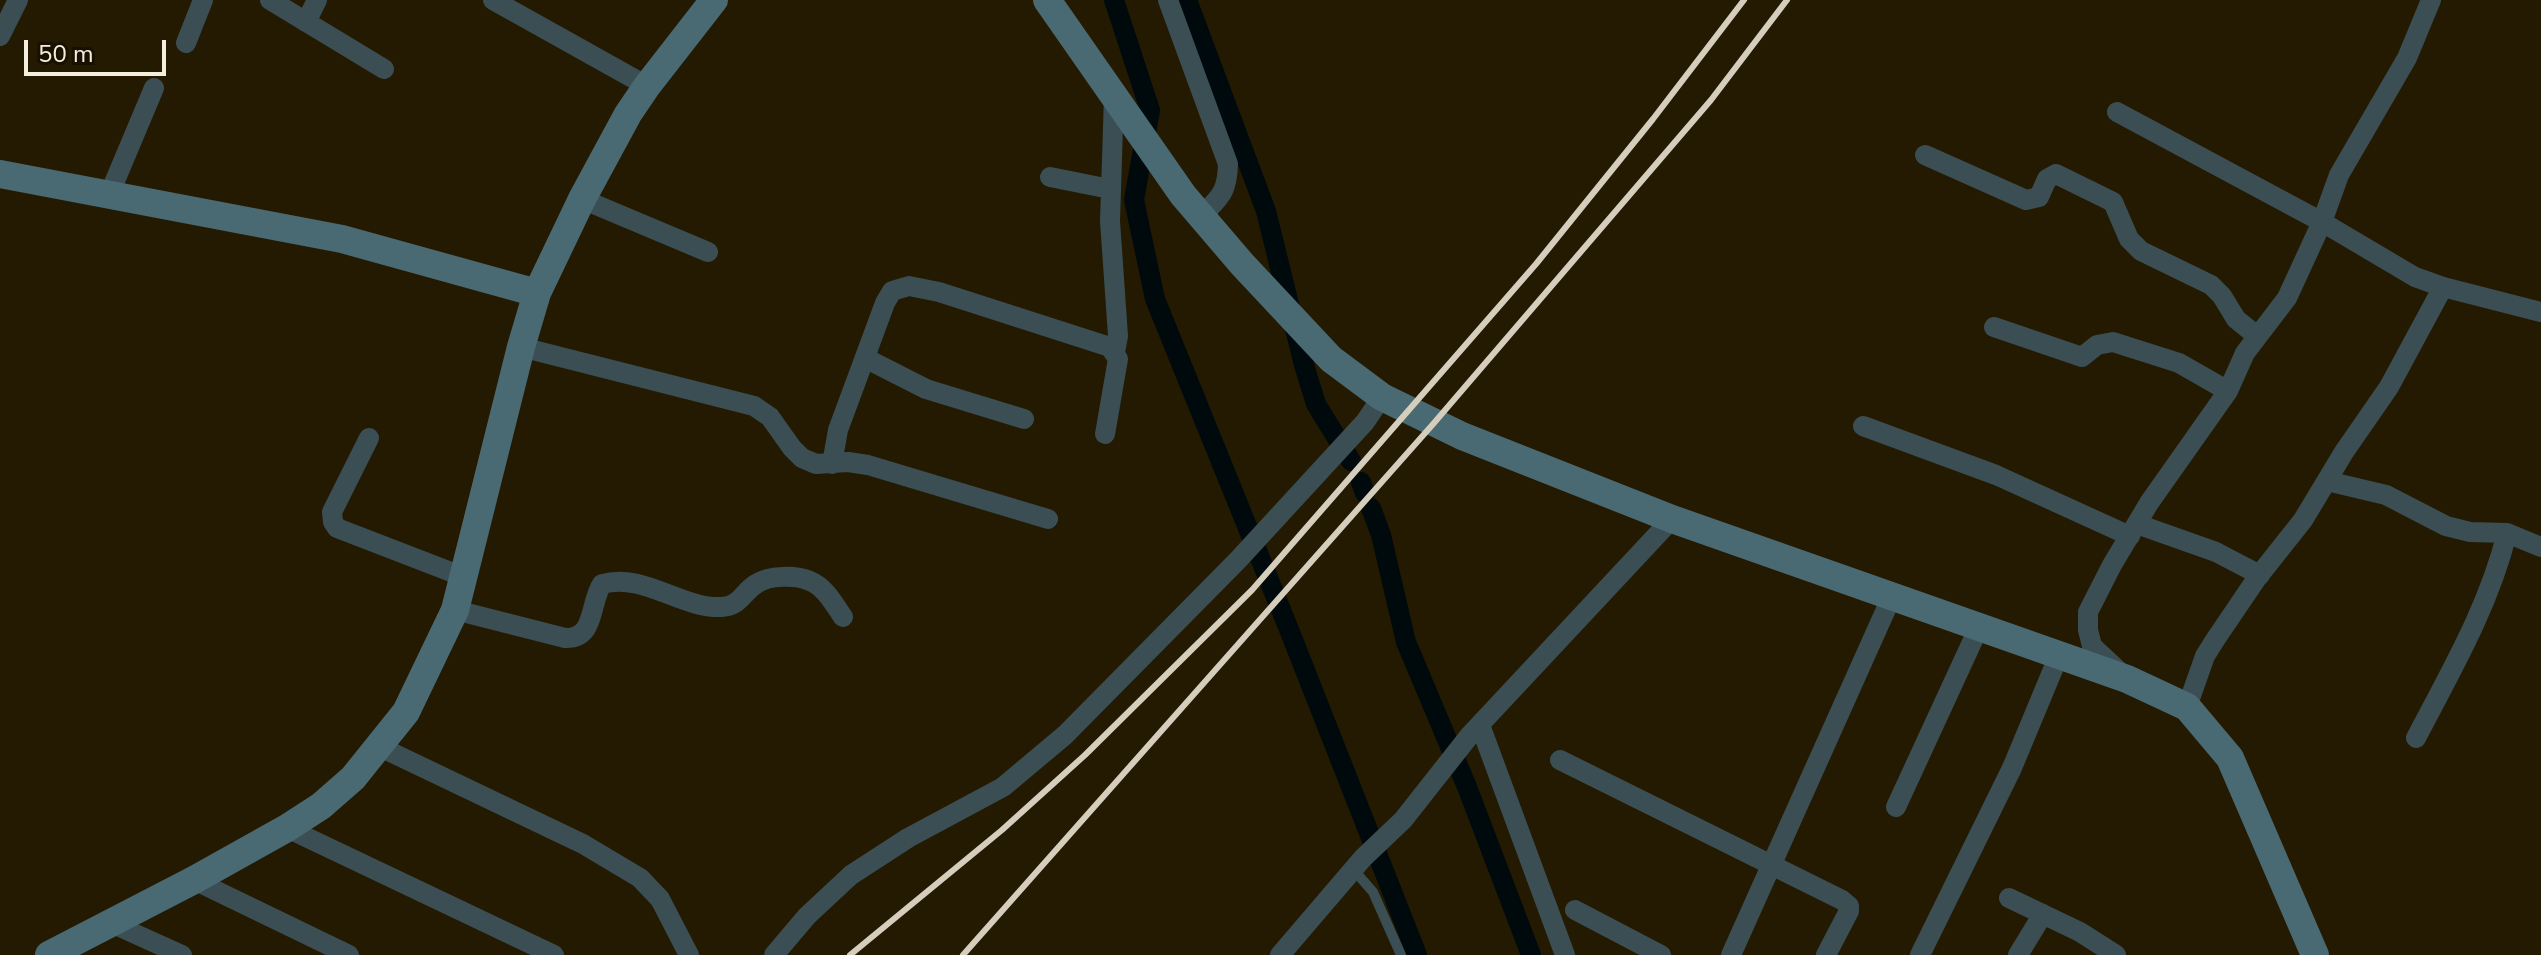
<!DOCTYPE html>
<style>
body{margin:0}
#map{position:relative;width:2541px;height:955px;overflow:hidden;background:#241a01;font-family:"Nunito Sans",sans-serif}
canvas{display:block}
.scale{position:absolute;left:24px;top:40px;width:142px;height:36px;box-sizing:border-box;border:4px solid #f4eede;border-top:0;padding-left:10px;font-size:24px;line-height:28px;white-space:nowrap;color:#f4eede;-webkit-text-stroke:6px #1a1000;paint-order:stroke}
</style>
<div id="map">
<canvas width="2541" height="955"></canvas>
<div class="scale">50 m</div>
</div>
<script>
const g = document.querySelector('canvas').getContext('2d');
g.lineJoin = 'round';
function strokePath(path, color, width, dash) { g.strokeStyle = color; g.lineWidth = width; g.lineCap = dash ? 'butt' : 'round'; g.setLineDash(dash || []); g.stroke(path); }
const canal = new Path2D(`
 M1114,0L1150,110L1134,200L1155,299L1290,632L1417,955
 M1187,0L1266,211L1304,365L1316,404L1351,461
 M1361,482L1365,493
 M1371,508L1381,535L1406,642L1467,787L1531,955`);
const lane = new Path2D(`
 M1353,869L1373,892L1401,955`);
const street = new Path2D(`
 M270,0L384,69
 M493,0L647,86
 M1168,0L1228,164C1227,194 1220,196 1201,217
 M306,22L317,0
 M0,36L18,0
 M186,43L203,0
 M1114,96L1110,221L1118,336L1115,352
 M2117,112L2322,222L2339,175L2407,58L2431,0
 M1925,155L2026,200L2039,197L2047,179L2056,174L2113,202L2129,239L2141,251L2211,285L2222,296L2236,319L2257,336
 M1050,177L1110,189
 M109,195L154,88
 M582,199L708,252
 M1994,327L2082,357L2097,345L2113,342L2179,363L2228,391
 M521,347L754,406L770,417L792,448L802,458L816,464L848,462L868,465L1048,519
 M865,358L926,389L1024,419
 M1863,426L1996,475L2130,536
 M369,438L332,512L333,522L337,528L464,577
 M832,464L838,430L885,303L892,291L909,286L939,292L1110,347L1118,359L1105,434
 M2327,481L2386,495L2446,526L2470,532L2507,533L2541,547
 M2137,524L2216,552L2260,575
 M455,610L565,638C596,639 589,604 602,584C643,572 681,609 722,607C740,606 742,593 756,584C769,575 796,575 810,581C825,587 834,604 843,617
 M2122,674L2092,646L2088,630V612L2112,565L2149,503L2228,391L2245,353L2287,298L2322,222L2415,277L2443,287L2541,312
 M2187,707L2205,656L2215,640L2257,578L2303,520L2344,452L2389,387L2443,287
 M1480,725L1565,955
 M2416,738C2451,671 2489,606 2507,533
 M378,746L583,844L640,878L660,899L689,955
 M1560,760L1842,900L1849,906V911L1826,955
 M1896,807L1979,627
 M287,828L554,955
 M194,880L349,955
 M2009,898L2080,932L2116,955
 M1575,910L1661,955
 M111,923L182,955
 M774,955L807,916L851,875L908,838L1003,787L1065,735L1238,560L1365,422L1382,397
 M1280,955L1363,858L1403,820L1470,735L1672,519
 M1731,955L1892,596
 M1920,955L2012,768L2059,655
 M2018,955L2043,914`);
const secondary = new Path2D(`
 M1047,0L1183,195L1242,264L1331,359L1382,397L1462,436L1672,519L2127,679L2187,707L2230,758L2315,955
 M0,174L342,239L537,293
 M49,955L194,880L287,828L321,806L353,778L406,712L455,610L521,347L537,293L582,199L628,114L647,86L714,0`);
const rail = new Path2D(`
 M850,955L1002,830L1085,755L1252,590L1536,264L1653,119L1744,0
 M963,955L1434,423L1711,100L1787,0`);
strokePath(canal, '#000a0d', 20);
strokePath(lane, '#3a4e53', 10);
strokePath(street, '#3a4e53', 20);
strokePath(secondary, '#4a6a73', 28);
strokePath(rail, '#d5cebd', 6);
</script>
